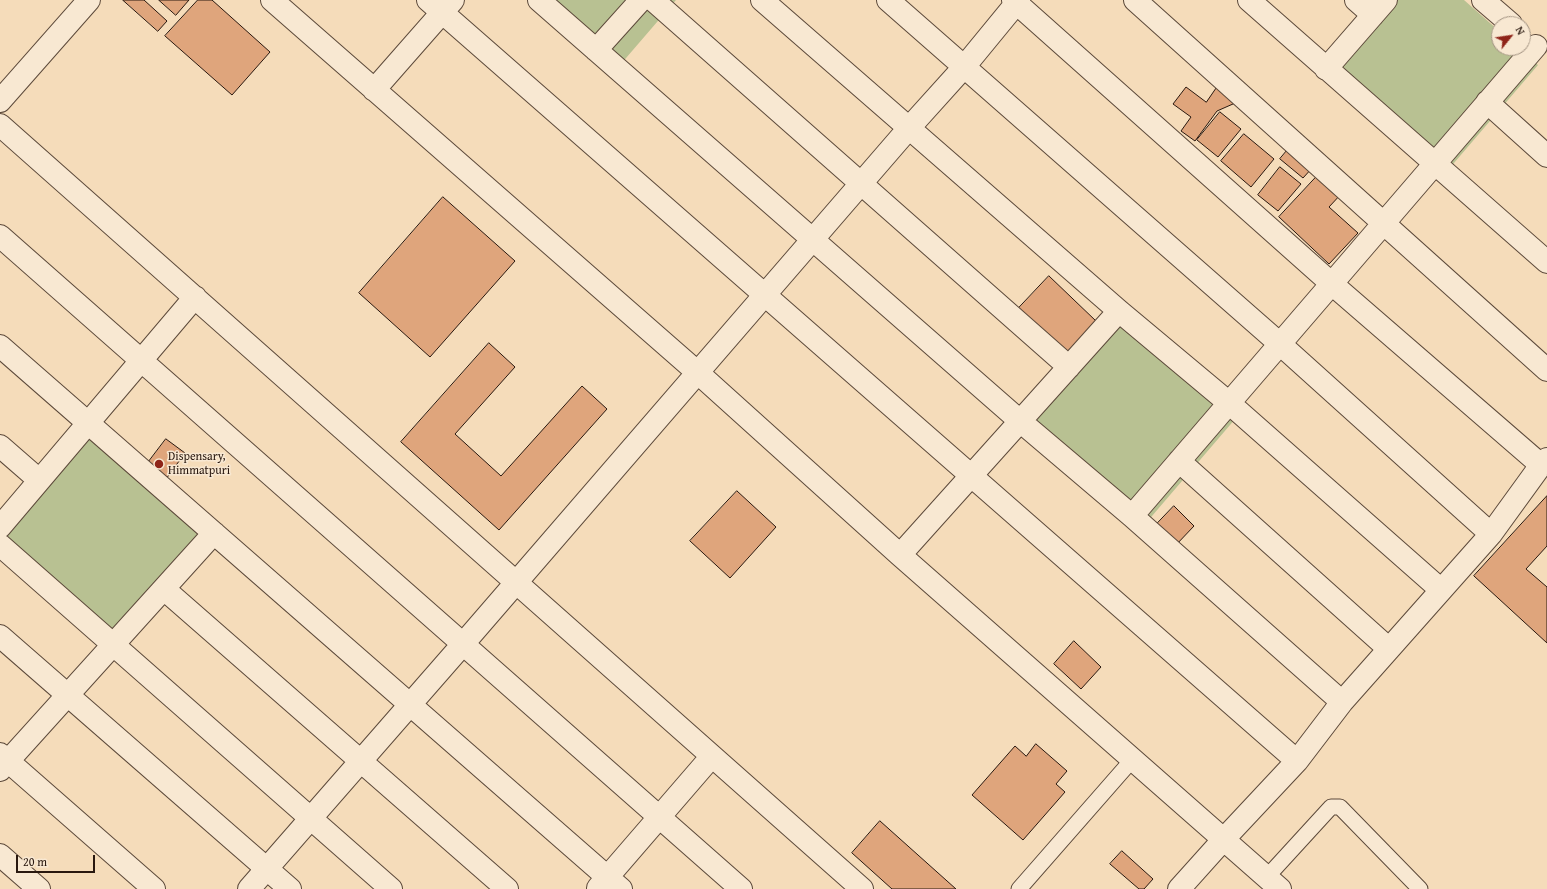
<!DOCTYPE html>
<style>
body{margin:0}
#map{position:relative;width:1547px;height:889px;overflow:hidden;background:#f5dcba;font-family:"Gentium Book Plus",serif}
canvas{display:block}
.north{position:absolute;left:1491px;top:16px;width:40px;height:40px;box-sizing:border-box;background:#f8e8d2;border:1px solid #a59584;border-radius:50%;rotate:60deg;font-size:11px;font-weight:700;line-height:16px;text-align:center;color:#29180f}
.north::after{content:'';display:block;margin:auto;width:14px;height:18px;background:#8f2418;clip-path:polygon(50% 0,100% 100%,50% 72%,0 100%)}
.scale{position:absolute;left:16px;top:855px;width:79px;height:18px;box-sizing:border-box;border:2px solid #29180f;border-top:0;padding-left:5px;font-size:12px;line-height:14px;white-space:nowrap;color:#29180f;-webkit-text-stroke:3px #f8e8d2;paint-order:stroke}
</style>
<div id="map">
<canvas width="1547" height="889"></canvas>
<div class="north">N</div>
<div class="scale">20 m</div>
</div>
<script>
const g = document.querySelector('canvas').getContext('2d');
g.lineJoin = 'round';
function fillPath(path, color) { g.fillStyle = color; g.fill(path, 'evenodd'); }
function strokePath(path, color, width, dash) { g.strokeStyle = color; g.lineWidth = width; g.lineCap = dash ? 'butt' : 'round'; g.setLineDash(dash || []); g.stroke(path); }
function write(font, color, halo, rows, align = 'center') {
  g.font = font + ' "Gentium Book Plus",serif'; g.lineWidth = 3; g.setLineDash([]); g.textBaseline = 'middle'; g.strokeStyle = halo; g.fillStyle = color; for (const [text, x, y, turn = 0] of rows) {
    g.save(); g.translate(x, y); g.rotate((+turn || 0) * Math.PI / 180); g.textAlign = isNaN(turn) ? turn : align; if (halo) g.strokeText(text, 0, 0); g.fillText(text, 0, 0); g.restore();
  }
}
const green = new Path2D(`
 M548,0H676L620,65Z
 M1390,0H1464L1499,31V48H1518L1538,65L1448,170L1331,66Z
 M1120,316L1236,418L1146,523L1029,418Z
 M89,431L204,533L115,638L0,531Z`);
const building = new Path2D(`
 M123,0H144L167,21L158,31Z
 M159,0H189L176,15Z
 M198,0H212L270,52L232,95L165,36Z
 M1220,83L1242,100L1217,111L1195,141L1181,131L1191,117L1173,104L1186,87L1206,102Z
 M1220,112L1241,129L1218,157L1197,140Z
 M1244,134L1274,159L1251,187L1221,161Z
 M1290,147L1313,167L1303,178L1280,159Z
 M1280,167L1301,184L1278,211L1258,195Z
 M1320,173L1342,193L1329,207L1358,233L1329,264L1279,217Z
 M443,197L515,261L430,357L359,293Z
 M1049,276L1096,321L1064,356L1016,311Z
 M489,343L515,367L455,434L501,476L582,386L607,409L499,530L401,442Z
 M166,439L185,453L166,479L147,464Z
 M737,491L776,527L730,578L690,541Z
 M1547,496V546L1526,569L1547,587V643L1474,576Z
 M1174,506L1194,526L1175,546L1154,527Z
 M1074,641L1101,667L1081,689L1054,664Z
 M1036,744L1067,771L1056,784L1065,792L1023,840L972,795L1015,746L1026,756Z
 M880,821L956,889H892L852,853Z
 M1122,851L1153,879L1144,889H1139L1110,864Z`);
const lane = new Path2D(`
 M1266,878L1331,807H1340L1420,889
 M1019,889L1132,760`);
const street = new Path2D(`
 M272,0L697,372L900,555L1280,889
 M428,0L1297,761
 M539,0L1020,421L1132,516L1342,702
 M653,0L1069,367
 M762,0L1119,311L1229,403L1440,589
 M888,0L1280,344L1491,534
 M1013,0L1332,284L1541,465
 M1135,0L1547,370
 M1249,0L1547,262
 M1356,0L1373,15
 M1483,0L1511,24
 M596,50L641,0
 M1326,69L1386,0
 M374,90L453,0
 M0,101L89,0
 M1487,102L1547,156
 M0,125L862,889
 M0,236L741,889
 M0,346L621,889
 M0,446L39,480
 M1179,461L1389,649
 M1132,516L1536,46
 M0,527L195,297
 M0,545L391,889
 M900,555L1119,311
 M164,589L507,889
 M0,636L290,889
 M0,754L154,889
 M0,770L214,533
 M0,855L39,889
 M598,888L712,756
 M249,889L463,644L909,128L964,67L1019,0
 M1179,889L1223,840L1297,761L1342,702L1491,534L1541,465L1547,459`);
const markers = [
 [159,464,5,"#8f2418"]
];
const poiNames = [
 ["Dispensary,",168,457],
 ["Himmatpuri",168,471]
];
fillPath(green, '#b8c192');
fillPath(building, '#dfa57c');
strokePath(building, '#29180f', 1);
strokePath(lane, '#5c493a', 17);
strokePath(street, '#5c493a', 24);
strokePath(lane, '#f8e8d2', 15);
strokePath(street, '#f8e8d2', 22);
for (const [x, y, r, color] of markers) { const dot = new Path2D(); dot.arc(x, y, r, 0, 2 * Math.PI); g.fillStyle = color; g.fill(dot); strokePath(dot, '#f8e8d2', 1.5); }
write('12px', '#29180f', '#f8e8d2', poiNames, 'left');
</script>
